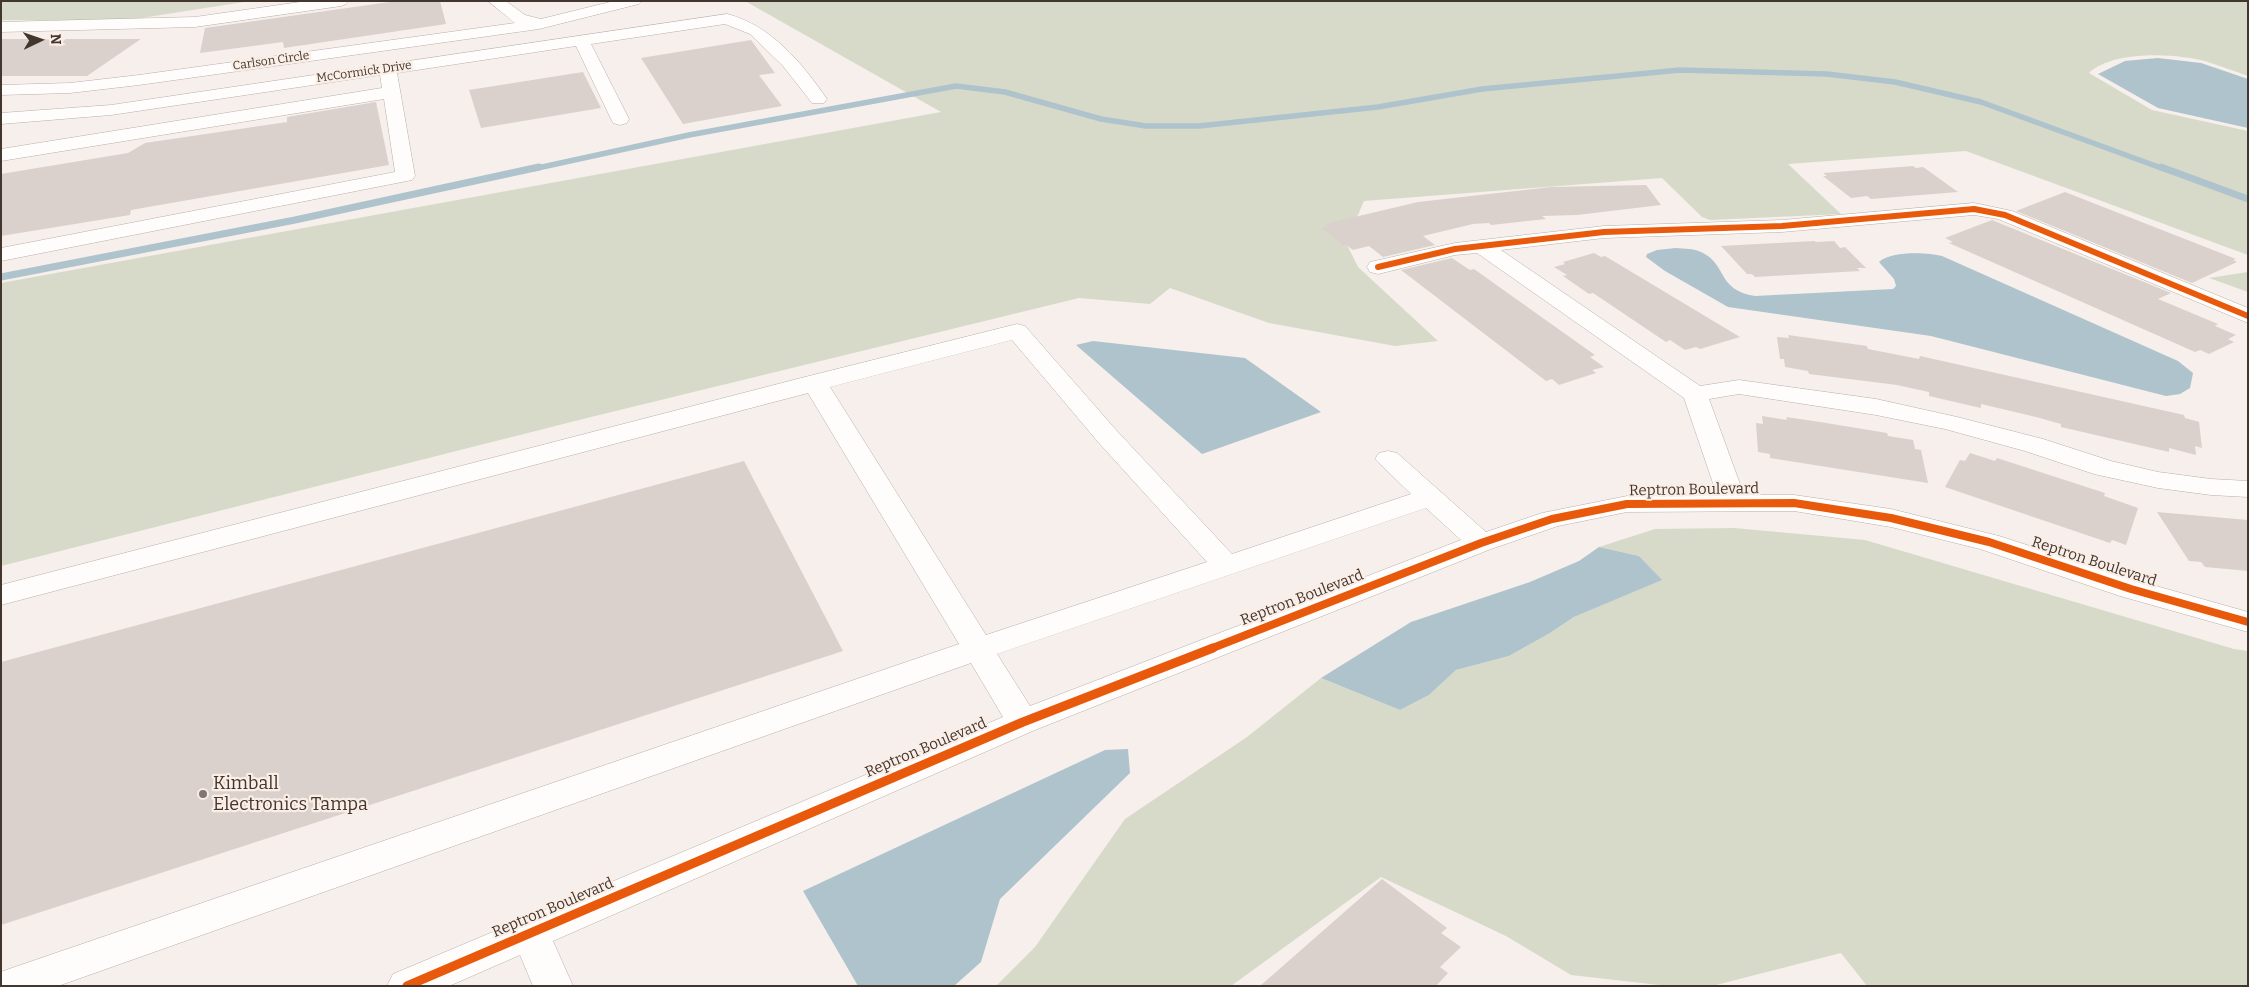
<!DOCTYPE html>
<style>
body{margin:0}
#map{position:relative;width:2249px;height:987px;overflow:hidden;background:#f6efeb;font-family:Bitter,serif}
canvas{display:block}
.frame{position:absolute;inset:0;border:2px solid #42362e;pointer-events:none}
.north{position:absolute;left:15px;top:15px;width:50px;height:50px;-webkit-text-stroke:4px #fbeee6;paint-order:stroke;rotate:87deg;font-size:14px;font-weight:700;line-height:20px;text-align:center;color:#42362e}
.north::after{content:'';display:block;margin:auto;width:18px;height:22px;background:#42362e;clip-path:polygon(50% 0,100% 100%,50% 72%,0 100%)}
</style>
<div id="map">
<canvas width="2249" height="987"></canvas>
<div class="frame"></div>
<div class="north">N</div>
</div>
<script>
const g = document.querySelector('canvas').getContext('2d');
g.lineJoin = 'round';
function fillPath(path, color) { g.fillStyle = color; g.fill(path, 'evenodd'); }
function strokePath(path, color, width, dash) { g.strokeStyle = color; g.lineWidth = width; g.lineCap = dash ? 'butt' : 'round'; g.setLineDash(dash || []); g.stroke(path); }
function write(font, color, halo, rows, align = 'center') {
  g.font = font + ' Bitter,serif'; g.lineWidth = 4.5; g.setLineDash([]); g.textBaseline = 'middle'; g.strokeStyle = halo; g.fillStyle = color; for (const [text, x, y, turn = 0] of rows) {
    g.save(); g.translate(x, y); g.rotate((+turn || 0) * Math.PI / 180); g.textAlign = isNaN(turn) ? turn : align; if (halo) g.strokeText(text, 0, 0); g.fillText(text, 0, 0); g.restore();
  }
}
const green = new Path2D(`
 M1,1H250L135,19L84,21L1,20Z
 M745,1H2248V76C2234,71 2221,66 2208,62C2177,53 2113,50 2089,73L2152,110L2248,131V255L1966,151L1788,164L1841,214L1710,220L1702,217L1662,178L1364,201L1346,243L1358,267L1438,341L1395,346L1269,323L1170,288L1150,304L1079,298L591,417L1,566V283L941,112Z
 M2248,272V292L2209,278Z
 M1734,528L1865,540L2234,649L2248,651V986H1867L1841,953L1712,986H1668L1571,975L1506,936L1381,877L1231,986H996L1035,947L1125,819L1247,737L1321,678L1400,710L1429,695L1456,670L1509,656L1550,633L1574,617L1661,580L1639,556L1599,547L1655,529Z`);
const water = new Path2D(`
 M2158,58L2201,63L2248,79V128L2158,108L2098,74L2125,61Z
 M1676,248C1684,249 1695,248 1703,253C1727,265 1717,290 1755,296L1893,289L1896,286L1894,279L1879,262C1890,251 1927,252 1942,256L2178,361L2193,373L2190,388L2180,394L2166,396L1931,336L1728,307L1665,271L1646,257L1647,254L1657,250Z
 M1093,341L1245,358L1321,412L1202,454L1076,345Z
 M1599,547L1639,556L1662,580L1574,617L1550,633L1509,656L1456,670L1429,695L1400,710L1321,678L1411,622L1530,582L1579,561Z
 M1128,749L1130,773L1000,899L981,962L954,986H858L803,891L1105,750Z`);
const streamFar1 = new Path2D(`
 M533,169L689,135L956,86L1005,92L1101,119L1146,126H1199L1378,107L1482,89L1680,70L1827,74L1895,82L1981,102L2164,169`);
const stream = new Path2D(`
 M2161,167L2248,199
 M1,277L295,220L539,167`);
const building = new Path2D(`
 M397,1H440L446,24L284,48L283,42L200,53L205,28Z
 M1,39H141L87,76H1Z
 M751,40L775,73L759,75L782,106L683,124L641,58Z
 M583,72L601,108L481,128L469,90Z
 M376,102L389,165L131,210L130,215L1,236V174L128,153L145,143L287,122V117Z
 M1913,166L1916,168L1923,167L1958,192L1871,199L1867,196L1851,198L1823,176H1827L1823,173Z
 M1646,185L1661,205L1577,215L1542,216L1546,219L1491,225L1489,223L1473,224L1423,236L1435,245L1383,257L1369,246L1353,250L1346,245H1343L1321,228L1328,227L1325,224L1418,202L1551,187Z
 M2065,192L2236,259L2233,260L2237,262L2192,283L2016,211Z
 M1992,220L2171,293L2158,299L2218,324L2215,326L2236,335L2228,339L2234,342L2209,354L2200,350L2195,352L1949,243L1953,242L1945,238Z
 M1814,241L1816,242L1834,241L1840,248L1845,247L1866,268H1857L1860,271L1755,277L1752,274H1747L1721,246Z
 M1594,253L1601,257L1605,256L1740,337L1700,349L1696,347L1685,350L1670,340L1666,342L1593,293L1589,294L1563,276L1567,275L1554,267L1565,264L1563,262Z
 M1452,258L1470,270L1474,269L1578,343L1595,355L1590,357L1604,367L1592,370L1596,373L1559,385L1552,379L1546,381L1401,270Z
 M1788,335L1867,346L1868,349L1919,359L1920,356L2184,415L2185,418L2199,422L2202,448L2195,446L2196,455L2169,448V452L2061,427V424L2036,417L1981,404V408L1929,396V392L1897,385L1809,374L1808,371L1785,367L1784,359H1780L1777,337L1789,338Z
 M1762,416L1787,420L1786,417L1820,422L1887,433L1888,436L1913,440L1915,449L1921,450L1928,483L1770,458V454L1758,452L1756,423L1763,424Z
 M1970,453L1995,461L1997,458L2105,493L2104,496L2138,508L2126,545L2112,540L2110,543L1945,487L1960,460L1965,461Z
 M744,461L843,651L1,925V662Z
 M2157,512L2248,520V571L2205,567L2201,562L2189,561Z
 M1382,879L1447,928L1441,933L1461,947L1440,967L1448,973L1436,986H1260Z`);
const minor = new Path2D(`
 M307,1H349L346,4L341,6L195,27L1,32V22L195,17Z
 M488,1H506L525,15L541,19L614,1H642L639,4L539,29L139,85L70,93L1,95V85L70,83L139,75L515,23Z
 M727,14C771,25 802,63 827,99L824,103H812L783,66L750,34L725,24L591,44L629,119L627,123L620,125L613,123L611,119L576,46L397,73L415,176L412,180L1,261V248L395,172L384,99L1,161V149L382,88L380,75L111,115L1,124V113L111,105Z
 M1974,203L2012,211L2248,308V323L1998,219L1974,215L1782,232L1604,238L1501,250L1700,386L1739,380L1876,399L1957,417L2043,439L2111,461L2158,472L2211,479L2248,481V497L2211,495L2158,488L2094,474L2025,451L1945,429L1876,415L1739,394L1709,399L1744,495H1794L1891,509L1999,536L2142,582L2248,612V632L2120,596L1980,549L1891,527L1794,511L1627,512L1558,526L1491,549L1035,730L553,941L573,986H533L520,955L449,986H387L393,974L1003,717L971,663L58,986H1V972L9,969L959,644L808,393L1,605V585L805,377L1017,324L1025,326L1117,431L1232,554L1411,494L1375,459L1379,453L1388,451L1397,453L1486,532L1542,513L1627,496L1717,495L1684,398L1477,253L1455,255L1378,274L1370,272L1367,267L1370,262L1455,243L1604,226L1782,220ZM1012,340L1099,443L1207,562L986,635L830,387ZM1426,508L1461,540L1030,706L997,654Z`);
const cyclewayFar2 = new Path2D(`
 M1378,267L1455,249L1604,232L1782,226L1974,209L2005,215L2248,316`);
const cyclewayFar1 = new Path2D(`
 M1210,649L1481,543L1552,519L1627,504L1794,503L1891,518L1989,542L2131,589L2248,622`);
const cycleway = new Path2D(`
 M407,986L1023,722L1213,648`);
const markers = [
 [203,794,5,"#817770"]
];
const farStreetnames = [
 ["Carlson Circle",271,61,-8],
 ["McCormick Drive",364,72,-8]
];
const streetNames = [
 ["Reptron Boulevard",1694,490,-1],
 ["Reptron Boulevard",2094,562,18],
 ["Reptron Boulevard",1302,598,-21],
 ["Reptron Boulevard",926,748,-23],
 ["Reptron Boulevard",553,908,-23]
];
const nearPoinames = [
 ["Kimball",213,784],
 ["Electronics Tampa",213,805]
];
fillPath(green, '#d7dac9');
fillPath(water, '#aec3cc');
strokePath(streamFar1, '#aec3cc', 5.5);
strokePath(stream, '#aec3cc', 7);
fillPath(building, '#dad1cc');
strokePath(minor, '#b7afaa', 1);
fillPath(minor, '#fefdfc');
strokePath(cyclewayFar2, '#e8590c', 6);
strokePath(cyclewayFar1, '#e8590c', 8);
strokePath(cycleway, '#e8590c', 9);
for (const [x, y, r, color] of markers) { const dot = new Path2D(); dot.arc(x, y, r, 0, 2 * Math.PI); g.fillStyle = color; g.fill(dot); strokePath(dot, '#fbeee6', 2); }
write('12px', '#42362e', '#fbeee6', farStreetnames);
write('15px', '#42362e', '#fbeee6', streetNames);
write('18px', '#42362e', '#fbeee6', nearPoinames, 'left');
</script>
